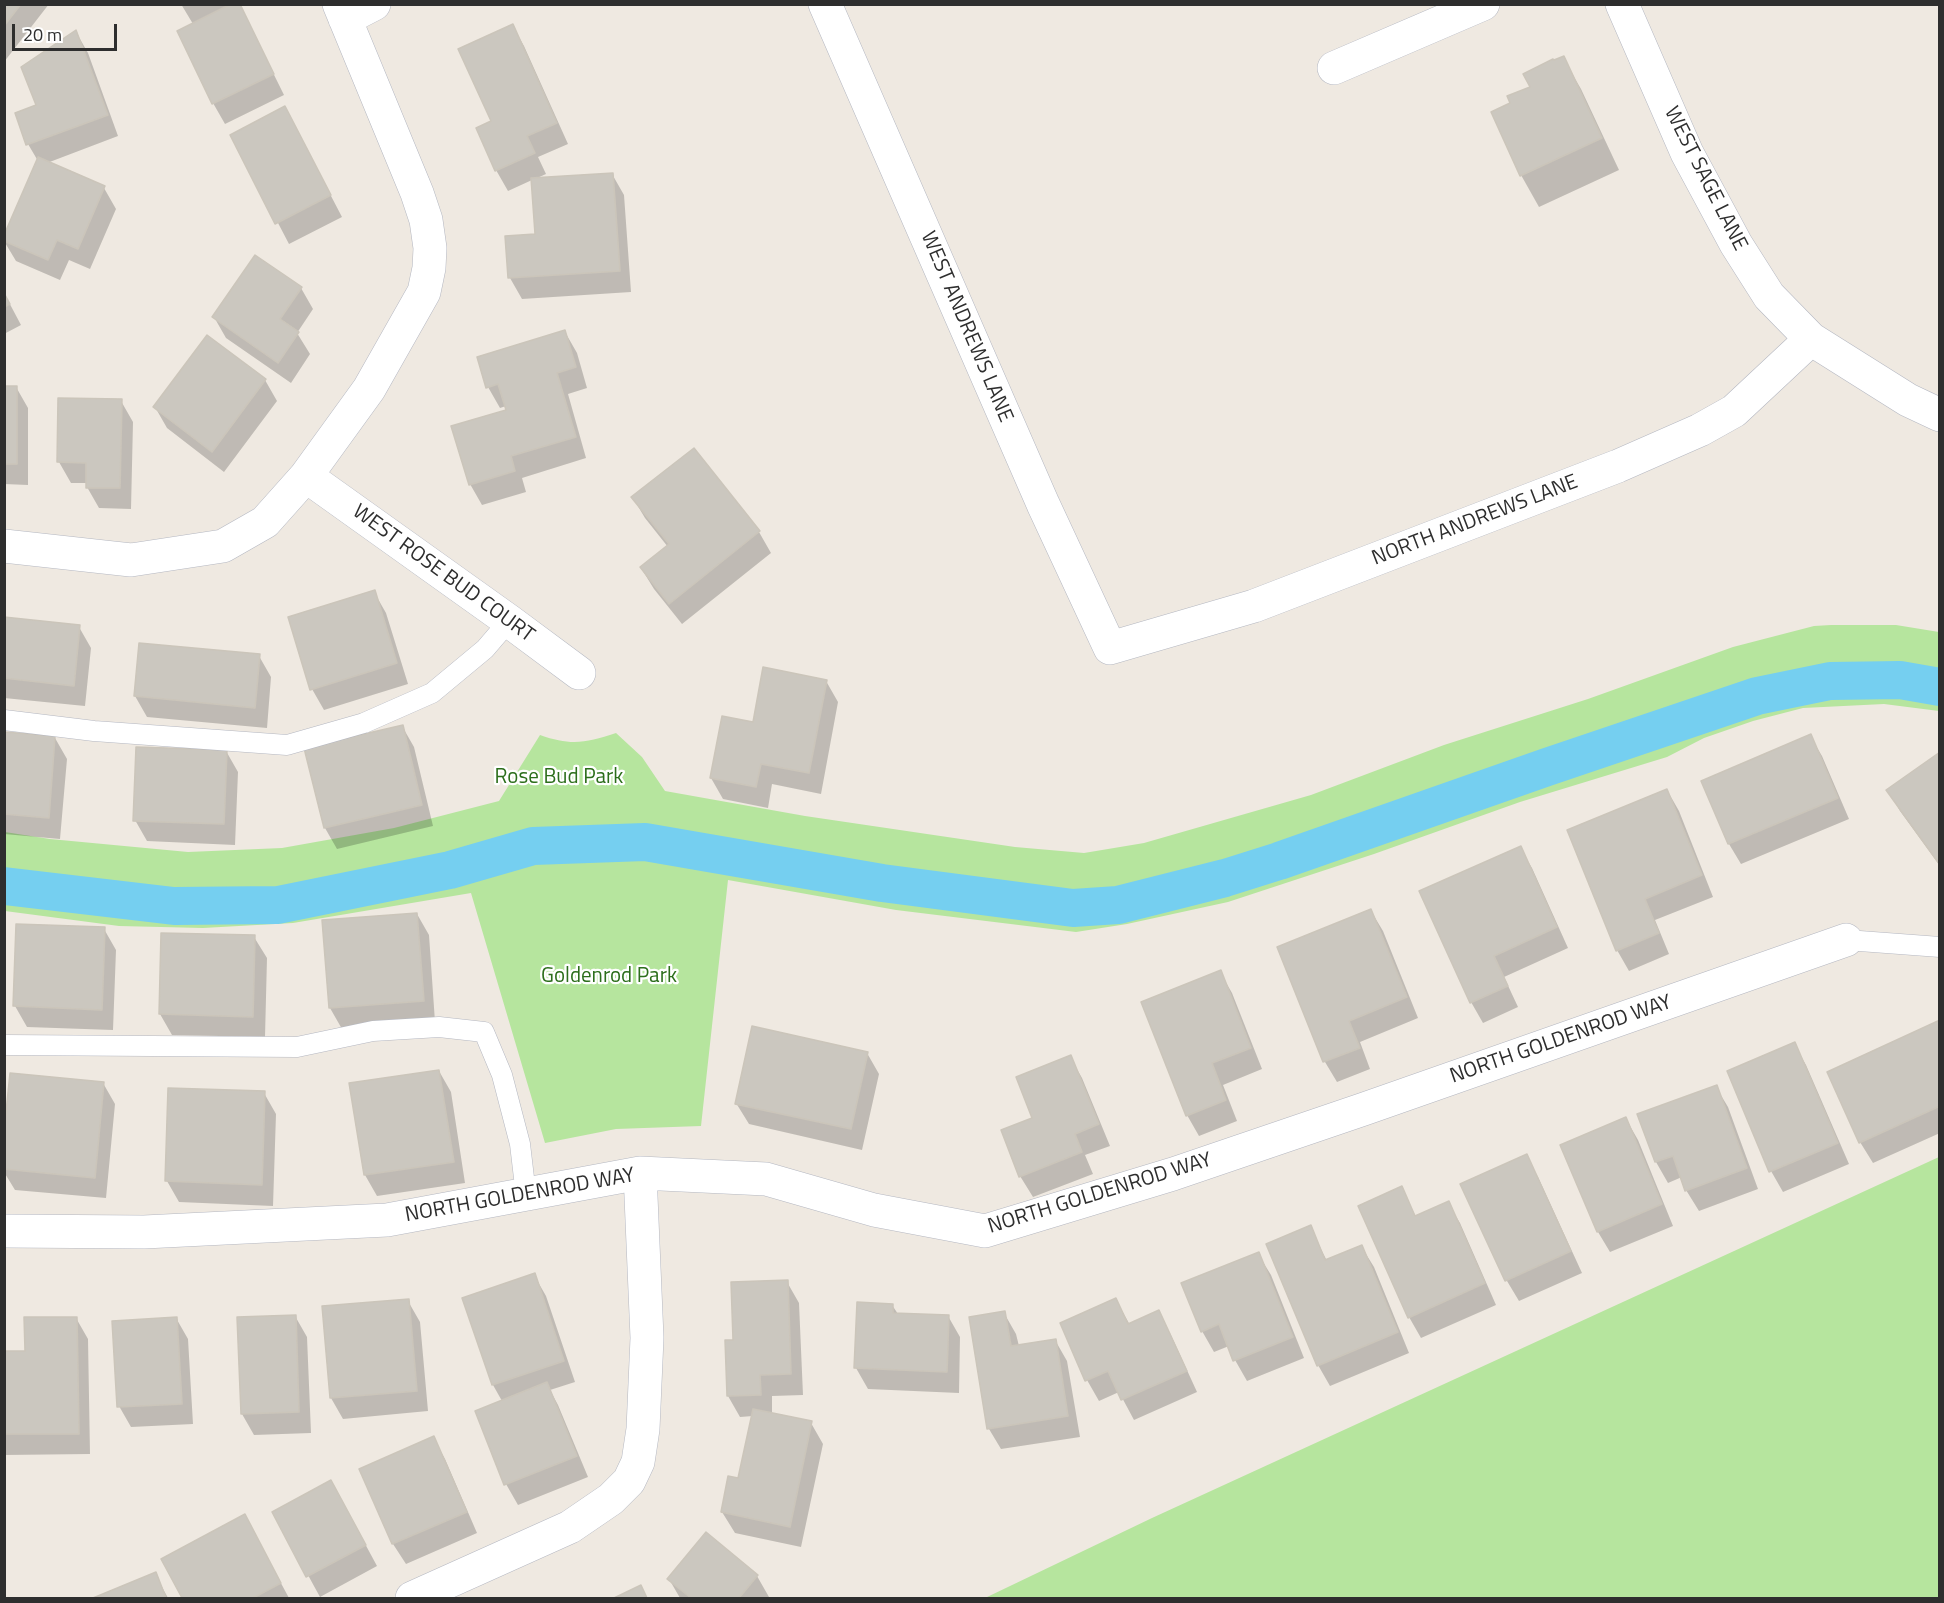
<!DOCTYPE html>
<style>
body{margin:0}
#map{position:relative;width:1944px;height:1603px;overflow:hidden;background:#efe9e1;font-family:"Titillium Web",sans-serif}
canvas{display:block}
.frame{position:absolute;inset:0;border:6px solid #2e2e2e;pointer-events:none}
.scale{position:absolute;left:12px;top:24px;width:105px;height:27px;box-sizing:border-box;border:3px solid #2e2e2e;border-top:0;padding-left:8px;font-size:18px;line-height:21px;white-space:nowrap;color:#2e2e2e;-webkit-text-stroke:4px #fff;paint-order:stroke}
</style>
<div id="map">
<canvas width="1944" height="1603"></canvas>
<div class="frame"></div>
<div class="scale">20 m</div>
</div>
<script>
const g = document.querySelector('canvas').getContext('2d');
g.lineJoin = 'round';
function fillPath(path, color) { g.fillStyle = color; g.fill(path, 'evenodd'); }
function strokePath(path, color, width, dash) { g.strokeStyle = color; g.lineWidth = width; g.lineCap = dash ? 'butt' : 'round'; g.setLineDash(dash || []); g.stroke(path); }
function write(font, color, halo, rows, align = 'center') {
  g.font = font + ' "Titillium Web",sans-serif'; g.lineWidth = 4.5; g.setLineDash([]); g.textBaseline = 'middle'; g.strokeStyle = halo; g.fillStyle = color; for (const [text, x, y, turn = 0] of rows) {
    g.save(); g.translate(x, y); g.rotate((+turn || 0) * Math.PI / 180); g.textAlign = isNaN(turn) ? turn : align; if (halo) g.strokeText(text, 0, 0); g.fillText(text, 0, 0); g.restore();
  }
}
const green = new Path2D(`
 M1831,625H1896L1939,632V711L1884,704L1803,708L1753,721L1704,738L1667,757L1520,802L1374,854L1228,902L1127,924L1076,932L896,910L728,880L701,1126L616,1129L545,1143L471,893L293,923L203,928L119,926L5,911V832L50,839L188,852L282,848L394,828L499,801L540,735C571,746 586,743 616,733L642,757L665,791L805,816L1015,847L1084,853L1144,843L1311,795L1444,745L1588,699L1733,647L1814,626Z
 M1939,1157V1598H985L1152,1518Z`);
const shadow = new Path2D(`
 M4,4H49L4,62Z
 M181,4H239L284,95L225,124L213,103L193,24Z
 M512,25L524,46L568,144L538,157L546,174L535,179L612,174L624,195L631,292L522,299L510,278L536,235L532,180L508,191L496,170L493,122Z
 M76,32L88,53L118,136L47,163L104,188L116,209L90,269L69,260L60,280L16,261L4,241L38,161L28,144L17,114L38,106Z
 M1563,58L1581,89L1619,170L1539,207L1521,175L1512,103L1532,88Z
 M296,129L342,217L289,244L232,135Z
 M255,257L301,288L313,309L297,333L310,354L291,383L226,338L214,317Z
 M4,293L21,325L4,334Z
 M565,332L577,353L587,388L568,394L586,458L522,478L526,492L482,505L470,484L508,411L506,406L500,408L488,387Z
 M208,337L265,380L277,401L224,472L167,428L155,407Z
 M4,387H16L28,408V485L4,484Z
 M121,401L133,422L131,509L99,508L87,487V483H71L59,462Z
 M633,498L759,532L771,553L682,624L654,589L641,568L668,547L645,518Z
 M374,592L386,613L408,684L324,710L312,689Z
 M4,619L79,627L91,648L85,706L4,698Z
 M259,656L271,677L267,728L147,717L135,696Z
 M826,681L838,702L821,794L772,784L768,808L723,799L711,778L754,724Z
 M402,726L414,747L433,826L337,849L325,828L306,749Z
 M4,734L55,738L67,759L60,839L4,834Z
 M1810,736L1822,756L1849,819L1741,864L1729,844L1703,781Z
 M226,751L238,772L235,845L147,841L135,820Z
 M1940,754V866L1900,811L1888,790Z
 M1667,790L1679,811L1713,897L1655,920L1669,954L1629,971L1617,950Z
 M1520,848L1532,868L1568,948L1504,977L1518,1007L1483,1023L1471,1002Z
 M1371,911L1383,931L1418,1018L1360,1042L1370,1069L1337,1082L1325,1062L1279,948Z
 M417,914L429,935L435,1022L342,1029L330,1008Z
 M104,929L116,950L113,1030L27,1027L15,1006Z
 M162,934L254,937L267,958L265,1037L172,1035L160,1014Z
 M1220,972L1232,993L1262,1069L1223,1085L1237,1121L1199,1136L1187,1115Z
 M1940,1022V1133L1873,1163L1860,1142L1829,1073Z
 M1794,1044L1806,1065L1849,1164L1783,1192L1771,1171Z
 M867,1053L879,1074L862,1150L749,1124L736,1103Z
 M1070,1057L1082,1078L1110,1146L1085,1155L1093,1174L1033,1197L1020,1176L1003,1131L1034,1119Z
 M439,1071L451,1092L465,1183L377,1196L365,1175Z
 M103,1083L115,1104L106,1198L15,1190L4,1172V1147Z
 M1716,1087L1728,1107L1758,1189L1699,1211L1686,1190L1682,1177L1668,1183L1656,1162L1639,1115Z
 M264,1093L276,1114L273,1206L179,1202L167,1181Z
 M1626,1119L1638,1140L1673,1226L1610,1252L1598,1232Z
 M1526,1156L1538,1177L1582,1273L1519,1301L1507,1281L1462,1184Z
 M1401,1188L1416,1217L1448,1203L1460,1223L1496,1305L1421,1338L1409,1317Z
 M1310,1227L1327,1261L1361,1246L1374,1267L1409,1353L1330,1386L1318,1365Z
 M1258,1254L1271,1275L1304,1358L1247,1381L1235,1360L1229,1346L1214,1352L1202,1331Z
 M534,1275L546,1296L575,1382L550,1390L558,1405L588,1477L518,1505L506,1484L502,1401L493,1385L464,1299Z
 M787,1282L799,1303L803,1395L772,1396V1414L811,1423L823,1444L801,1547L735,1533L722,1512L739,1480L753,1416L740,1417L728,1396L735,1342Z
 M1116,1300L1130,1325L1158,1312L1170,1333L1197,1392L1134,1420L1119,1392L1099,1401L1087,1380Z
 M408,1301L420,1322L428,1411L343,1419L331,1398L323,1307Z
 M858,1304L892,1305L898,1314L948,1316L960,1337L959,1393L868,1389L856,1368Z
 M1004,1313L1016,1334L1019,1346L1055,1340L1067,1361L1080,1437L1001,1449L989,1429Z
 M295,1316L307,1337L311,1433L254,1435L242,1414L239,1318Z
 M76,1318L88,1339L90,1454L4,1455V1353H26Z
 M176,1318L188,1339L193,1424L131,1427L119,1406Z
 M433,1438L445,1459L477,1533L406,1564L393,1544L361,1470Z
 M343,1503L377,1566L320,1597L274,1513Z
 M706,1534L757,1576L769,1597L768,1598H680L669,1579Z
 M256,1537L289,1598H184L163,1559Z
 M155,1574L168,1598H97Z`);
const canal = new Path2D(`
 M4,886L174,906L278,905L450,870L533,846L645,842L882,883L1073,908L1118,905L1225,878L1279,861L1547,767L1757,696L1830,681L1900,680L1940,687`);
const building = new Path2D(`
 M4,4H21L4,26Z
 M231,4H240L274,74L212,104L177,31Z
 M513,24L557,123L527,136L535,153L495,171L476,128L491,121L458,49Z
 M76,30L108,115L26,145L15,113L36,105L21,67Z
 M1564,56L1602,138L1520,176L1491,112L1510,103L1507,96L1530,87L1523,74L1553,59L1554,60Z
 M285,106L331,195L275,224L230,135Z
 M38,157L105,186L78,249L57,240L48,260L4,241V235Z
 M613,173L620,271L508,278L505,236L535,234L531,178Z
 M255,255L302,287L280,319L299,332L278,363L212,317Z
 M4,293L10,304L4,307Z
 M565,330L576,367L557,373L576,437L511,456L515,471L469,485L451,426L506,410L498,384L486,388L477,357Z
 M207,335L266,379L212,452L153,407Z
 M4,386H17V464H4Z
 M58,398L122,399L120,488H86V463L57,462Z
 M694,448L760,531L669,604L640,567L669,544L631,497Z
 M375,590L397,663L310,690L288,617Z
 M4,617L80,625L74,686L4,678Z
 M139,643L260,654L255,708L134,696Z
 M763,667L827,680L809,773L761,764L756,787L710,778L722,716L753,722Z
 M403,725L422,805L324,828L304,748Z
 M4,732L55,736L49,818L4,814Z
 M1811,734L1838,798L1728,844L1701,781Z
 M136,747L227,750L224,824L133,821Z
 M1940,752V865L1886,790Z
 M1667,789L1702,875L1645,899L1659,933L1616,951L1567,830Z
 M1521,846L1557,927L1494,956L1508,986L1470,1003L1419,891Z
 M1371,909L1407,997L1349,1021L1360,1048L1323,1062L1277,947Z
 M417,913L424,1001L329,1008L322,920Z
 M16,924L105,927L102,1010L13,1006Z
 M161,933L255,935L253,1017L159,1014Z
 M1221,970L1251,1048L1212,1063L1226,1100L1186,1116L1141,1002Z
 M1940,1020V1106L1859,1143L1827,1072Z
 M752,1026L868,1052L851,1129L735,1104Z
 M1795,1042L1838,1143L1769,1172L1727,1071Z
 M1071,1055L1099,1124L1075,1134L1082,1152L1019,1177L1001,1130L1032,1118L1016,1077Z
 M439,1070L454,1162L364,1175L349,1083Z
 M10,1073L104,1082L95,1178L4,1169V1131Z
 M1717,1085L1747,1168L1685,1191L1673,1156L1655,1162L1637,1114Z
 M168,1088L265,1091L262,1185L165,1181Z
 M1626,1117L1662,1204L1597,1232L1560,1145Z
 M1527,1154L1571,1251L1505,1281L1460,1184Z
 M1402,1186L1415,1216L1449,1201L1485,1283L1408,1318L1358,1206Z
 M1311,1225L1325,1260L1362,1245L1398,1332L1317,1366L1266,1244Z
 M1259,1252L1293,1337L1233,1361L1219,1324L1201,1332L1181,1283Z
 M535,1273L564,1361L492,1385L462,1298Z
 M788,1280L791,1374L760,1375L761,1395L727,1396L725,1340H733L731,1282Z
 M1116,1298L1128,1324L1159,1310L1187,1371L1121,1400L1108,1371L1085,1381L1060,1323Z
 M409,1299L417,1391L330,1398L322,1306Z
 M857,1302L893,1304V1313L949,1315L947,1372L854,1368Z
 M1005,1311L1011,1346L1056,1339L1068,1416L987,1429L969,1317Z
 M296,1315L299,1412L241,1414L237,1317Z
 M24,1317H77L79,1434H4V1351H25Z
 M177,1317L182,1404L117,1407L112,1321Z
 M547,1382L577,1456L504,1485L475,1411Z
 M753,1409L812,1421L790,1527L721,1512L728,1476L738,1478Z
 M434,1436L467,1512L392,1544L359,1469Z
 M331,1480L366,1545L306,1577L272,1512Z
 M245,1514L281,1583L253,1598H182L161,1559Z
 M706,1532L758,1575L739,1598H691L667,1579Z
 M156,1572L166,1598H93Z
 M641,1585L647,1598H614Z`);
const lane = new Path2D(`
 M4,720L94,731L287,745L364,723L432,693L485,649L509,621
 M1846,940L1940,947
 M4,1045L297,1047L373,1031L439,1027L484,1032L502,1075L520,1144L526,1195`);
const street = new Path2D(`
 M825,4L1043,504L1110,648L1254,606L1618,466L1700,430L1734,411L1811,339
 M1622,4L1687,153L1736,244L1769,296L1811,339L1908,400L1940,415
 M345,19L374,4
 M1334,68L1483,4
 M306,476L509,621L579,673
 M4,546L131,560L223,546L265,522L306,476L369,389L424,292L429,268L430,248L426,220L417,193L339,4
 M4,1231L144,1232L387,1220L640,1173L766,1179L874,1210L985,1231L1173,1174L1364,1109L1846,940
 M412,1598L570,1527L611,1499L629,1481L638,1462L643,1429L647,1338L640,1173`);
const streetNames = [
 ["WEST SAGE LANE",1705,179,63],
 ["WEST ANDREWS LANE",966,327,67],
 ["NORTH ANDREWS LANE",1475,521,-21],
 ["WEST ROSE BUD COURT",443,574,36],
 ["NORTH GOLDENROD WAY",1561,1040,-19],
 ["NORTH GOLDENROD WAY",1100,1194,-17],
 ["NORTH GOLDENROD WAY",520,1196,-10]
];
const parkNames = [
 ["Rose Bud Park",559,778],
 ["Goldenrod Park",609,977]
];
fillPath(green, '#b6e59e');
fillPath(shadow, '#0003');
strokePath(canal, '#75cff0', 38);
fillPath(building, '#cbc7bf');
strokePath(building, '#cbc5ba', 1.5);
strokePath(lane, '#b4b7c1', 21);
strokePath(street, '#b4b7c1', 34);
strokePath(lane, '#fff', 20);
strokePath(street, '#fff', 33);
write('21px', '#2e2e2e', '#fff', streetNames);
write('21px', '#2c6e1b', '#fff', parkNames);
</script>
